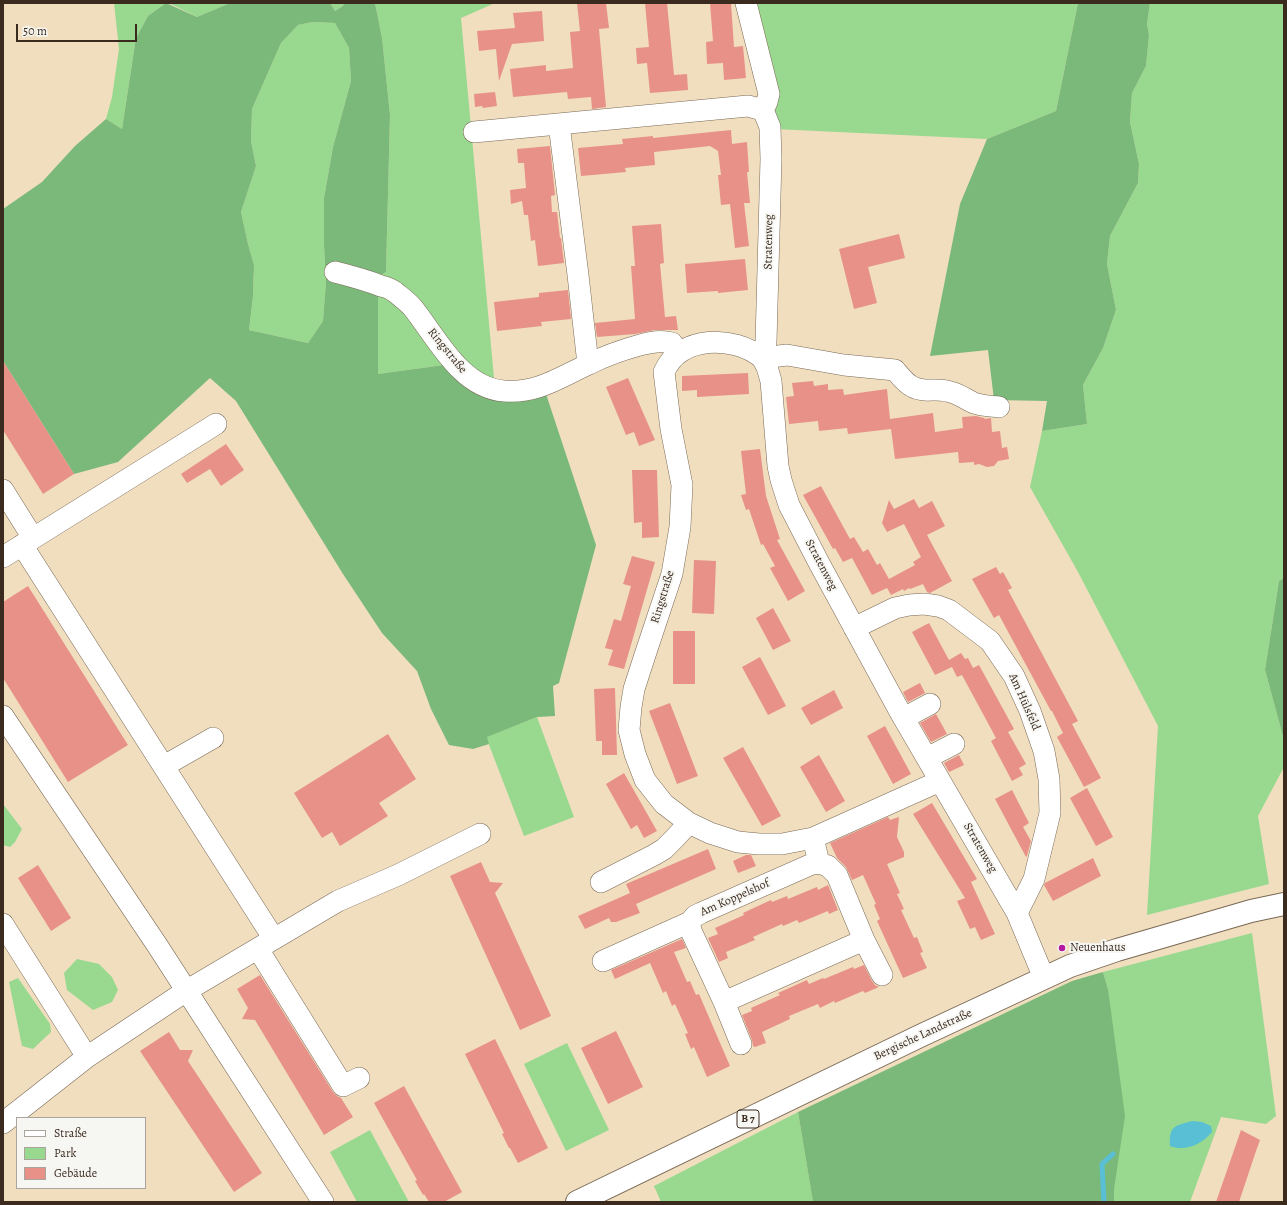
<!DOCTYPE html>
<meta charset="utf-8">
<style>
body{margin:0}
#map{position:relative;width:1287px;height:1205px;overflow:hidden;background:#f0debf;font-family:Alegreya,serif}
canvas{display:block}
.frame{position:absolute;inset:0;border:4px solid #3b2a1e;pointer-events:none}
.legend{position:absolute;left:16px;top:1117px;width:130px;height:72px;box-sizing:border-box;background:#f6f6f2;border:1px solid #aba49d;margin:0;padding:5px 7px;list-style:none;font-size:12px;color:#3b2a1e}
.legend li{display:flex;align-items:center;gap:8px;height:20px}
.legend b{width:20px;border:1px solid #aba49d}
.scale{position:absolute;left:16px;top:24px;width:121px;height:18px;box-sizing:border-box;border:2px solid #3b2a1e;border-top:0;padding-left:5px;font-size:12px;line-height:14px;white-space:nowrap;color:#3b2a1e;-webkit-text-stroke:3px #f6f6f2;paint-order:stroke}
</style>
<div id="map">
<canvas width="1287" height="1205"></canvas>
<div class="frame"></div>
<ul class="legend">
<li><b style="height:5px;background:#fff"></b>Straße</li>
<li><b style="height:11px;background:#98d98f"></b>Park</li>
<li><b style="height:11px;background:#e89189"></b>Gebäude</li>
</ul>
<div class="scale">50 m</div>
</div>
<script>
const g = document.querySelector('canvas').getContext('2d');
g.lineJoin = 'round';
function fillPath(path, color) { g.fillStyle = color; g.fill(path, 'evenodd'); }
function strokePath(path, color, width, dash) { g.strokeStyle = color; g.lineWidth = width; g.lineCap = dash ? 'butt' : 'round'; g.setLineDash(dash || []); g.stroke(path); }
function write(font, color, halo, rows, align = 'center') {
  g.font = font + ' Alegreya,serif'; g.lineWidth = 4; g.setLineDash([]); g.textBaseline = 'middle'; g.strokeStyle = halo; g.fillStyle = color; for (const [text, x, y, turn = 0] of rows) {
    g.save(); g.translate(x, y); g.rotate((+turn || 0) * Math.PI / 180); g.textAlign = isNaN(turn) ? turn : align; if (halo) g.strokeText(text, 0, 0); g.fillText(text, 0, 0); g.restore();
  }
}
const green = new Path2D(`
 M114,3H166L148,16L136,38L122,129L106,119L112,97L119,49Z
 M169,3H230L197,17Z
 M330,3H344L343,6L335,11Z
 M375,3H495L461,18L495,389L451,364L378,374V277L386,272L390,115L382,38Z
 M751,3H1078L1056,111L987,139L774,129Z
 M1150,3H1284V578L1279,581L1265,670L1284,740V767L1258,816L1269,884L1147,915L1158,726L1078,572L1030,487L1042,431L1087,424L1083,385L1103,348L1116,310L1107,264L1110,236L1138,183L1139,164L1130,122L1132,93L1146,66L1149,35L1147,24Z
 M313,22L335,23L349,48L351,81L333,147L324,198V245L326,282L323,321L308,343L249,330L253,296L254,265L248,244L241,212L256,166L251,141L252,109L281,43L298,25Z
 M537,717L574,817L524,836L486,737Z
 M3,804L22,829L15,842L10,847L3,845Z
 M1252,933L1276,1116L1266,1124L1221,1117L1190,1202H1114V1189L1108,989L1103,972Z
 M77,959L99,964L112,977L118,990L112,1002L93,1010L67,990L64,973Z
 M18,978L50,1024L51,1032L33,1049L22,1046L9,982Z
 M567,1043L609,1130L566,1151L524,1064Z
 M798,1112L813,1202H661L654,1186Z
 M370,1130L409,1202H357L330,1152Z`);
const forest = new Path2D(`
 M166,3L197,17L230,3H330L335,11L343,6L344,3H375L382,38L390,115L386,272L378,277V374L451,364L475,383L546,394L596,545L559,683L553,686L555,716L537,717L487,737L489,744L473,749L449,745L431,709L417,671L382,633L343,574L236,401L210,378L118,462L74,474L3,361V209L42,182L75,146L106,119L122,129L136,38L148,16ZM313,22L335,23L349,48L351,81L333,147L324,198V245L326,282L323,321L308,343L249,330L253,296L254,265L248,244L241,212L256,166L251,141L252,109L281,43L298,25Z
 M1078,3H1150L1147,24L1149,35L1146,66L1132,93L1130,122L1139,164L1138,183L1110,236L1107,264L1116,310L1103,348L1083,385L1087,424L1042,431L1047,401L994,400L988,350L930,356L960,204L987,139L1056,111Z
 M1284,578V740L1265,670L1279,581Z
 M1103,972L1108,989L1125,1116L1114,1189V1202H813L798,1112L1072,981Z`);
const water = new Path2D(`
 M1192,1121L1202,1122L1211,1126L1212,1132C1202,1144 1186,1152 1170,1146C1169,1126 1174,1126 1192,1121Z`);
const stream = new Path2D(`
 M1104,1202L1102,1164L1113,1154`);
const building = new Path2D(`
 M577,3H606L609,28L599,29L606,107L592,109L591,97L568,99L567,92L513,97L510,69L546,65V71L573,68L570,32L580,31Z
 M645,3H667L674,75L687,74L688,90L650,93L647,63L637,64L636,48L649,47Z
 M710,3H731L734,47L743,46L746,78L724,80L723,63L707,64L706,42L713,41Z
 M542,11L544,41L512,44L499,81L496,49L479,51L477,31L515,28L513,13Z
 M495,92L497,106L483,108L482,106L475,107L474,94Z
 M731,130L732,144L747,142L749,172H747L750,203H744L749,246L735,248L730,204L721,205L718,175H721L718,151L710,146L654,152L655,165L625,168L626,172L581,176L578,148L623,144L622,139L653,136V138Z
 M550,146L555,195L551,196L552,212H557L560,238H561L564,263L538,266L535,240L531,241L528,215H524L522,201L511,204L510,190L526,188L524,163H518L517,149Z
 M661,224L664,263L660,264L665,317L676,316L678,330H655L635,334L597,337L595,323L635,319L631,266H635L632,226Z
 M899,234L905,258L868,267L877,303L854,309L839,249Z
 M745,259L748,290L718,293V291L687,293L685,264Z
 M568,290L571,319L541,322L542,326L497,331L494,302L539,297V293Z
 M3,361L74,474L43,494L3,430Z
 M748,373L749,394L697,397V390L682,391V376Z
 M628,378L655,440L639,446L634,432L626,435L606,387Z
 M813,381L814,386L828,384V390L843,389L844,395L887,389L890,419L933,413L935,432L963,428L962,417L976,416L984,418L985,419L991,418L992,432L1000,431L1002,448L1007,447L1009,459L998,461L994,466L987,467L979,464L974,465V462L959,463L958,452L895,459L891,429L848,434L847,428L819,431L818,421L789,424L786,397L794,396L792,383Z
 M226,444L244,470L221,486L210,469L187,483L181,474Z
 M760,449L766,496L780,539L777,540L805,591L788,601L770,568L775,566L763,544L761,545L749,509L746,510L741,495L746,494L741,451Z
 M632,470H657L659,537L642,538V522L634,523Z
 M821,486L850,539L854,537L863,552L868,549L877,565L880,563L889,579L915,565L913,562L921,557L904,524L887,532L882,523L889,500L894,509L914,499L919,508L932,501L945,526L927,535L952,581L930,593L927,592L923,584L910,589L909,588L904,591L903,589L891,595L887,588L872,595L852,558L843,562L835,548L833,549L803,495Z
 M632,556L655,562L624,669L608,665L613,650L605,648L614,619L621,621L631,586L623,584Z
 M694,560L716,561L714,614L692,613Z
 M996,567L1000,574L1003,572L1012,588L1008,590L1078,721L1072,724L1101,778L1084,787L1057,737L1063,733L1052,711H1051L999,615L994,618L972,579Z
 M28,586L128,745L68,782L3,678V602Z
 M773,608L791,641L773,650L756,618Z
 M929,623L949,660L961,653L965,659L968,658L973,668L979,665L1014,729L1008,732L1026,764L1019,768L1023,775L1012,781L991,741L996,738L962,675L957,677L952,667L935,675L912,632Z
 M673,631H695V684H673Z
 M760,657L786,706L768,715L742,667Z
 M920,683L925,693L908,702L903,692Z
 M615,688L617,755H602V741H596L594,689Z
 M834,690L843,708L811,725L801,708Z
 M670,703L698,776L677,784L649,711Z
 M936,714L947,734L931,742L920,723Z
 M885,726L911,774L893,784L867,736Z
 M388,734L416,779L379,803L388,816L340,846L332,832L322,838L294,793Z
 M743,747L781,816L762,826L723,758Z
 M819,755L845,801L826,812L800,767Z
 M959,755L964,765L949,772L944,763Z
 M624,773L657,831L644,838L637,825L631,829L606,784Z
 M1087,788L1113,837L1096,846L1070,798Z
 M1012,790L1029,823L1023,827L1031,841L1027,856L1026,857L995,799Z
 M932,803L977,879L971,882L995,934L981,940L975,927L970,929L957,901L965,898L913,814Z
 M888,817L890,820L899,817L897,837L904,852V857L887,864L900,893L897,894L904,909L901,910L914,938L917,937L923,952L920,953L927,968L903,978L877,921L880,919L874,905L876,904L863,875L852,880L846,867L837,858L830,843Z
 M708,849L716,869L636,904L640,913L616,922H611L609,918L585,929L578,916L630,893L626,884Z
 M746,855H751L756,866L738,873L733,861Z
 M1093,858L1101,876L1053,901L1044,885L1045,883Z
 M481,862L490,882L503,883L495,893L551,1016L520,1030L450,876Z
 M38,865L71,918L51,931L18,878Z
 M828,885L838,910L829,914L828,911L799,923L797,920L783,926L782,924L753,937L755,940L726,952L728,958L719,962L708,938L718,934L715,928L744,915L743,913L771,900L772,902L787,896L788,899L817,887L818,890Z
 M682,939L686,948L674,952L687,982L690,981L696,995L699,994L730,1066L707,1077L694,1047L691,1049L685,1034L688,1033L675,1004L672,1006L666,991L663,993L650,963L615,979L611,970Z
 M864,965L872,981L875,985L879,987L865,993L863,991L835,1003L834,1001L820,1008L818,1004L789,1016L790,1019L762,1032L766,1043L755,1047L753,1046L752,1040L742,1015L752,1011L751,1008L780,995L778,993L807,980L809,984L823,978L824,979L853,967L854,969Z
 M260,975L333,1092L337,1096L341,1098L353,1117L324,1135L255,1020L242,1019L248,1008L237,989Z
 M616,1031L643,1087L608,1104L581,1048Z
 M169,1032L180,1050H193L188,1061L262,1173L234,1192L140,1051Z
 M495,1039L548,1148L518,1163L510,1148H509L502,1134L504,1133L465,1054Z
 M404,1086L462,1192L444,1202H429L424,1194L423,1195L415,1181L417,1180L374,1103Z
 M1241,1130L1260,1140L1256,1151L1239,1202H1216Z`);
const minor = new Path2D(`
 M746,3L769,94L767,102L763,110
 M559,124L578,275L588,364
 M474,132L748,106L763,110L770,127L771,159L766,342L762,358L767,367L771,381L778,466L781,480L789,505L819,563L900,712L1017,913L1044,978
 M335,272C351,276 366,280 381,286C386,287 391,289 395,292C401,297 408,302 413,308C437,338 461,388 504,391C537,394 560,377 589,364C605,356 622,350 640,345C651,342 661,340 672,343L678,353
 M3,490L33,538
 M22,545L274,939
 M3,557L216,424
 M854,628L895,608L909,605L924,604L938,606L949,610L990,641L1014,676L1030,711L1044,751L1049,779L1050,813L1034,879L1017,913
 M3,716L157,945L323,1202
 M904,718L930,704
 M927,758L954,744
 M164,766L213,738
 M940,781L813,838L782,844H759L738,842L710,833L689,823L664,804L645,780L635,754L629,730L631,707L634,689L645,655L672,574L680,527L682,485L671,429L664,372C680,335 734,335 762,358L787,355L844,365L895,370C900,376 906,384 913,387C924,393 935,388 946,391C957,392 965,399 974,403C982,406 990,406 999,407
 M813,838L819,863L828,866L837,875L864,940L724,1002L692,933L690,927V922L695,916L701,913L812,864L819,863
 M601,882L654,855L664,849L674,839L689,823
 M3,924L87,1057
 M864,940L882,975
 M258,949L343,1086L359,1078
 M603,961L690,922
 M724,1002L741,1044
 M3,1123L87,1057L186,991L338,901L398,875L480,834`);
const major = new Path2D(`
 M577,1202L920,1036L1070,966L1117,950L1251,911L1284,904`);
const markers = [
 [1062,948,4,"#b5179e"]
];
const shields = [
 [748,1119,22]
];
const shieldNames = [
 ["B 7",748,1119]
];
const streetNames = [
 ["Stratenweg",769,242,-89],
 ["Ringstraße",447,351,51],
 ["Stratenweg",821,565,62],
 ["Ringstraße",663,597,-73],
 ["Am Hülsfeld",1024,702,66],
 ["Stratenweg",980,848,60],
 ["Am Koppelshof",735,898,-24],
 ["Bergische Landstraße",923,1035,-25]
];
const poiNames = [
 ["Neuenhaus",1070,948]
];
fillPath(green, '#98d98f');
fillPath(forest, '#7ab97a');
fillPath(water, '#58bfd5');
strokePath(stream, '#58bfd5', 5);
fillPath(building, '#e89189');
strokePath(minor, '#7a6956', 22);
strokePath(major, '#7a6956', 24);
strokePath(minor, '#fff', 21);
strokePath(major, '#fff', 22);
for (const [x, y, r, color] of markers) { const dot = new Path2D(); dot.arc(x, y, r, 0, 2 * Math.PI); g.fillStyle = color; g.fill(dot); strokePath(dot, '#f6f6f2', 1.5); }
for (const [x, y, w] of shields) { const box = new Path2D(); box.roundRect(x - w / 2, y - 9, w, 18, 3); g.fillStyle = '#f6f6f2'; g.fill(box); strokePath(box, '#3b2a1e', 1); }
write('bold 11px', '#3b2a1e', null, shieldNames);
write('12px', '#3b2a1e', '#f6f6f2', streetNames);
write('12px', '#3b2a1e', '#f6f6f2', poiNames, 'left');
</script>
